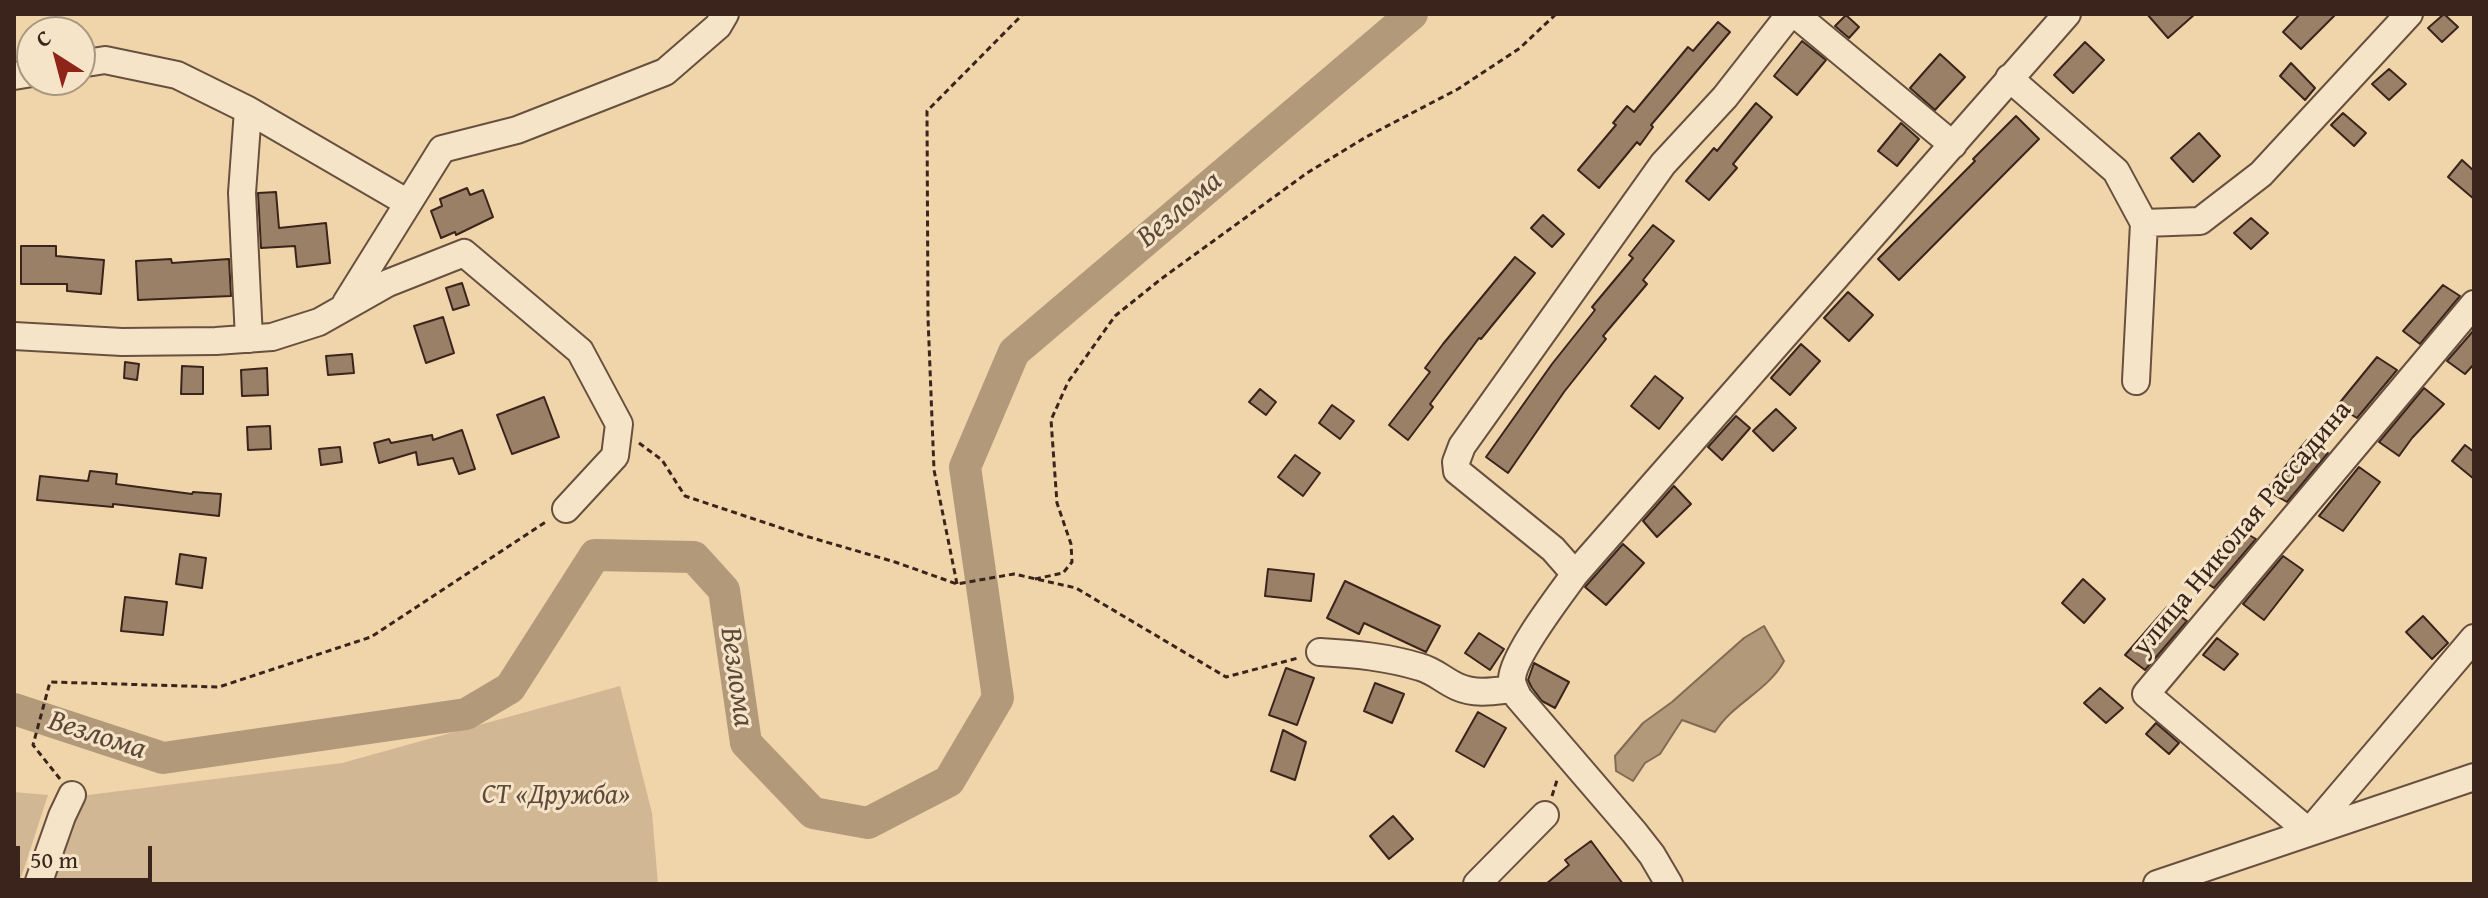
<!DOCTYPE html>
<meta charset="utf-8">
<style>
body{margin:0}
#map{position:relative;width:2488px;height:898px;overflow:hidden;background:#f0d5ab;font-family:"Gentium Book Plus",serif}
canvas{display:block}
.frame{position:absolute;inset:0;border:16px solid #3a241b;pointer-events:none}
.north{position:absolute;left:16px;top:16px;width:80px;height:80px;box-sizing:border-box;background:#f5e4c8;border:2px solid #aa9783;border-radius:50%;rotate:324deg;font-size:22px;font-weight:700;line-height:32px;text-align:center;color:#3a241b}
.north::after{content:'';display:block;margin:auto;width:28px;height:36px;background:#8f2418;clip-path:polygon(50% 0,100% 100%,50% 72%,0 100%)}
.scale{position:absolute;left:16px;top:846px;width:136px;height:36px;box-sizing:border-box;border:4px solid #3a241b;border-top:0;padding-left:10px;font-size:24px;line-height:28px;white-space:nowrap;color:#3a241b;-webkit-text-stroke:6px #f5e4c8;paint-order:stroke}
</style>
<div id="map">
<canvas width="2488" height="898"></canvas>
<div class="frame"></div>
<div class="north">С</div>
<div class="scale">50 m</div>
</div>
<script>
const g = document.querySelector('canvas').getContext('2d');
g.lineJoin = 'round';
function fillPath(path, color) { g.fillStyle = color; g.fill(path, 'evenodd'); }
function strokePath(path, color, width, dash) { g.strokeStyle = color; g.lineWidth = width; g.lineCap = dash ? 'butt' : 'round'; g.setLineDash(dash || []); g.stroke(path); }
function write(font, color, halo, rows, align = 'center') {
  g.font = font + ' "Gentium Book Plus",serif'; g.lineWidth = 6; g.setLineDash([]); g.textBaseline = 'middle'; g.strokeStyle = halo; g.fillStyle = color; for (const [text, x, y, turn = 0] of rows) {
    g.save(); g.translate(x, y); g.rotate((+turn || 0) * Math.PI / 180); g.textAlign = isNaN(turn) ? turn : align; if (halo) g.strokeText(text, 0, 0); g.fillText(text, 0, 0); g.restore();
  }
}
const green = new Path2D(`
 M620,686L652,813L658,884H44L64,798L342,763Z
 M14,792L48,795L19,884H14Z`);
const water = new Path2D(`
 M1764,626L1784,661C1768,691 1733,703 1715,732L1682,720L1660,754L1645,763L1633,781L1616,771L1615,756L1643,723L1672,702L1744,638Z`);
const river = new Path2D(`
 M14,709L163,758L466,714L510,688L595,555L694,557L724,590L746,743L813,813L868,823L949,781L998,698L965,467L1014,352L1412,14`);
const building = new Path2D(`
 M2147,14H2195L2168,38Z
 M2300,14H2336L2301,49L2283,32Z
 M2444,14L2458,27L2442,42L2428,28Z
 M1846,15L1859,27L1849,38L1835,26Z
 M1718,22L1730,32L1651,125L1653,127L1640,145L1637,142L1599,188L1578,170L1616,125L1613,123L1627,106L1634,112L1688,47L1693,51Z
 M1802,41L1826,60L1797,95L1774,76Z
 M2085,42L2104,60L2073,93L2054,75Z
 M1940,54L1965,77L1935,110L1910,88Z
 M2291,63L2315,88L2305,100L2280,76Z
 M2389,69L2406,84L2389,100L2372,84Z
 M1756,103L1772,117L1733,164L1737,168L1709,200L1686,181L1714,148L1717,151Z
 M2343,113L2366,133L2354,146L2331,125Z
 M2016,116L2039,139L1899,280L1878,259L1975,161L1973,159Z
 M1901,123L1919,139L1897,166L1878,151Z
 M2199,133L2220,156L2193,182L2171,158Z
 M2462,160L2474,171V199L2448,177Z
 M467,188L470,195L483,190L493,217L456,235L455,232L441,238L431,211L442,206L440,199Z
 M276,192L279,228L326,223L330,263L297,267L295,246L261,248L258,193Z
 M1543,215L1564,234L1552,247L1531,228Z
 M2251,218L2268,233L2251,249L2234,233Z
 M1653,225L1674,241L1643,280L1647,284L1603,336L1606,339L1564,392L1508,473L1486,457L1552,364L1595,310L1592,307L1633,258L1629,255Z
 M21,246H56V256L104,260L101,294L67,291V284H21Z
 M1515,257L1535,273L1481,339L1479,338L1430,404L1433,407L1408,440L1389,425L1430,372L1425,368L1443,344Z
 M171,259L172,263L229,259L231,296L138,300L136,261Z
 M462,283L469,305L453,310L446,288Z
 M2443,285L2460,296L2420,344L2403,331Z
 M1848,292L1873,315L1849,341L1824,318Z
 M443,317L454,353L426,363L414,326Z
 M2474,330V364L2465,374L2447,361Z
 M1801,344L1820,361L1790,395L1771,378Z
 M352,354L354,373L328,375L326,356Z
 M2377,357L2397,370L2357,418L2337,406Z
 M125,362L139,364L137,380L124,378Z
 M182,366L203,367V394H181Z
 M267,368L268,395L242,396L241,370Z
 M1655,376L1683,398L1659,429L1631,406Z
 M2424,388L2444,404L2412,438L2399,456L2379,442Z
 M1260,389L1276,402L1266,415L1249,402Z
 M544,397L559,437L512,454L497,415Z
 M1332,405L1354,421L1340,439L1319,423Z
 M1776,409L1796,428L1773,451L1753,431Z
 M1736,416L1750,428L1722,460L1708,447Z
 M270,426L271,449L248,450L247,427Z
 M462,430L475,469L459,474L453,458L418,465L416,452L379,463L374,443L389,439L391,443L432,435L433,440Z
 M2307,440L2328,453L2287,502L2266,490Z
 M2465,445L2474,452V479L2452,461Z
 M340,447L342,462L321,465L319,449Z
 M1295,455L1320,473L1303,496L1278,477Z
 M2359,467L2380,482L2343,531L2319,516Z
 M90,471L117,474L116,484L192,494L193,492L221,494L219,516L113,504V507L37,500L40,476L88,481Z
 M1674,486L1691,504L1657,537L1643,521Z
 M2235,527L2256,539L2214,588L2196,576Z
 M1623,544L1644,563L1606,605L1585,587Z
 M180,554L206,558L202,588L176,584Z
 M2283,556L2303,570L2264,620L2243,604Z
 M1268,569L1314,574L1311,601L1265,596Z
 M2083,579L2105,599L2084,623L2062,603Z
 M1345,581L1440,626L1426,652L1364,623L1359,634L1327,618Z
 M125,597L167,602L163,635L121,631Z
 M2167,607L2187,621L2145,670L2125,655Z
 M2423,616L2448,643L2432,659L2406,632Z
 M1479,633L1504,649L1490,670L1465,653Z
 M2217,638L2238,654L2224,670L2203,655Z
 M1534,663L1569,682L1555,708L1542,701L1532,688L1528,680Z
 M1286,668L1314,678L1297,725L1269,715Z
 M1375,683L1404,694L1392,723L1364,711Z
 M2100,688L2123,708L2106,723L2084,703Z
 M1478,712L1506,728L1484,767L1456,751Z
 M2156,723L2179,743L2169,754L2146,734Z
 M1283,730L1306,742L1295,780L1271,771Z
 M1393,816L1413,839L1389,859L1370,836Z
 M1591,841L1623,884H1546L1569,865L1565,860Z`);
const path = new Path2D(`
 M639,443L662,460L685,496L802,535L895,562L957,584L1014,574L1076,588L1226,677L1298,658
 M1035,579L1063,573L1072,562L1071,544L1057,503L1051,420L1068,382L1115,316L1161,279L1307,173L1366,137L1458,89L1520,48L1556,14
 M957,584L934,470L928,318L927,111L1023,14
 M60,779L33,745L50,682L219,687L371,637L547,521
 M1552,796L1558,777`);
const minor = new Path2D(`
 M1795,14L1953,145
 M80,64L105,60L177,75L248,110L408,203
 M14,76L32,73
 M2009,78L2116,171L2144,223L2136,381
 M248,110L242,193L249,339
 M2144,223L2200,221L2261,174L2409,14
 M346,303L442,149L517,130L665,72L718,26L725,14
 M2474,304L2146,694L2309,832L2474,638
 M14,336L122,342L216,341L272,337L319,322L388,283L464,253L580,351L619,424L615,456L566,509
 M1575,574L1553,549L1457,471L1456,462L1462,446L1663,164L1725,97L1790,14
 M1320,652C1355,654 1387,657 1420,667C1435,671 1444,681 1458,687C1476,695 1495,691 1514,689
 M38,884L62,816L72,795
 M1477,884L1545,815
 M1669,884L1652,855L1634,832L1518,697C1516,692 1512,685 1512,679C1513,655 1560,595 1575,574L2067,14
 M2157,884L2474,777`);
const streetNames = [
 ["улица Николая Рассадина",2243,529,-50]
];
const parkNames = [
 ["СТ «Дружба»",556,796]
];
const waterNames = [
 ["Везлома",1180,210,-40],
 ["Везлома",736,677,82],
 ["Везлома",97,736,18]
];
fillPath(green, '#d1b793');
fillPath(water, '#b2997a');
strokePath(water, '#826a54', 2);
strokePath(river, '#b2997a', 32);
fillPath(building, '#998066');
strokePath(building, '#3a241b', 2);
strokePath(minor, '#68503f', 30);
strokePath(path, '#3a241b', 3, [6, 4]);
strokePath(minor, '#f5e4c8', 26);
write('28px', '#3a241b', '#f5e4c8', streetNames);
write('italic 28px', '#604939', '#f5e4c8', parkNames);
write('italic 30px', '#5e4738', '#f5e4c8', waterNames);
</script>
